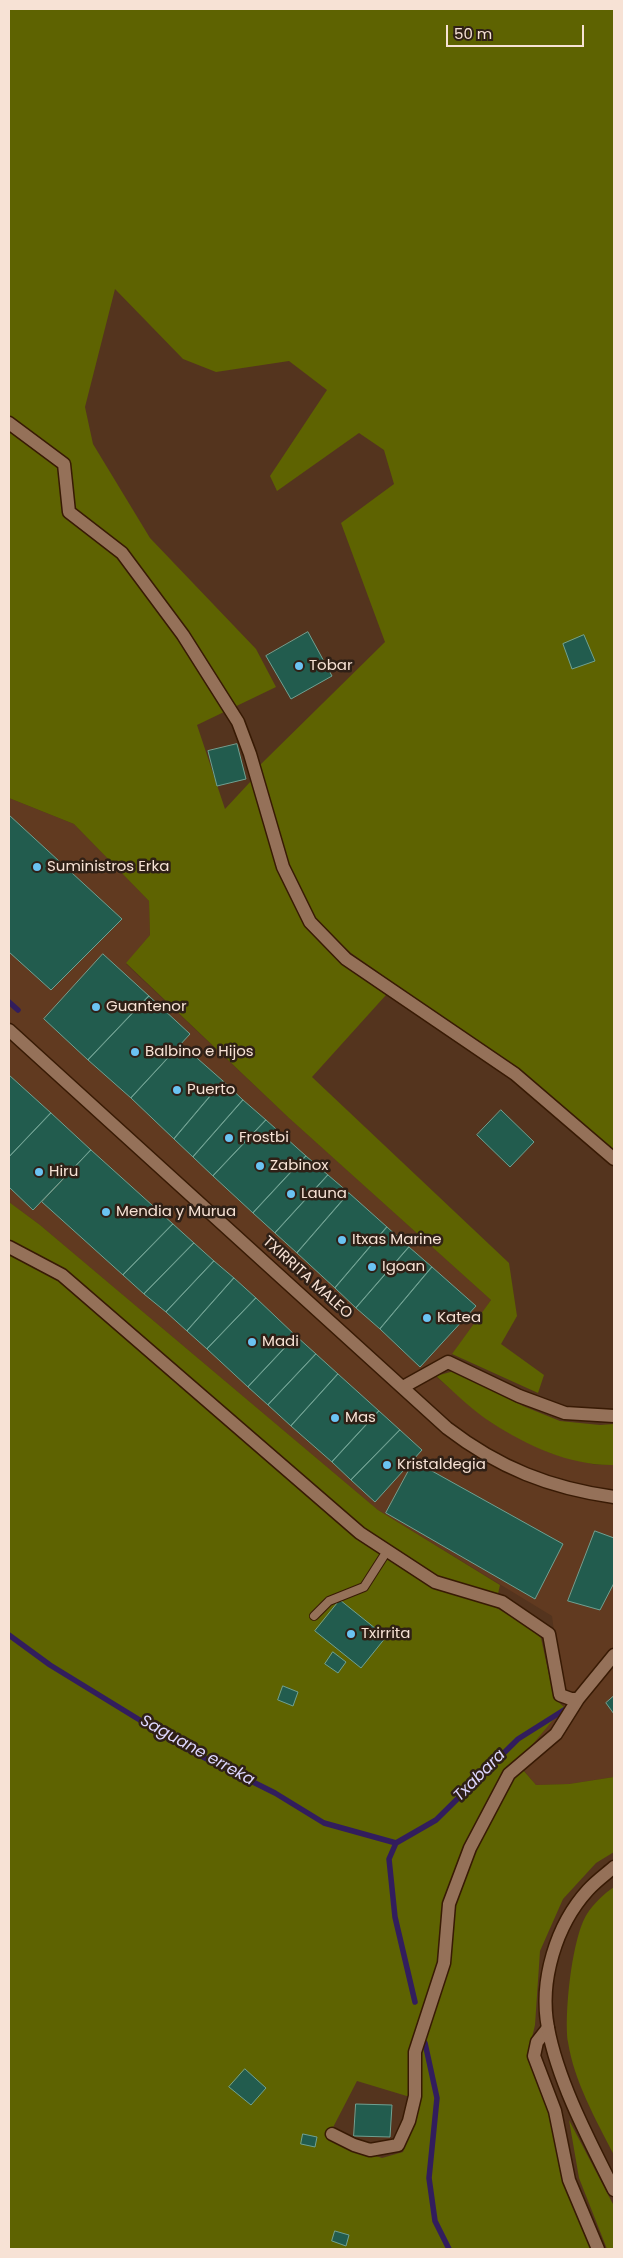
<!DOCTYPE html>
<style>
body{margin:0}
#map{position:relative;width:623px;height:2258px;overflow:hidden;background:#54341e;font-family:Poppins,sans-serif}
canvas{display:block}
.frame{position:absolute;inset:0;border:10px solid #f7e2d5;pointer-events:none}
.scale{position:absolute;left:446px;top:25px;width:138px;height:22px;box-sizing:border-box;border:2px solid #f7e2d5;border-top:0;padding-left:6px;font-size:15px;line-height:18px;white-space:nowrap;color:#f7e2d5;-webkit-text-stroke:4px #2f2016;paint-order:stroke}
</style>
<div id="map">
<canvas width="623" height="2258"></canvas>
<div class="frame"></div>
<div class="scale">50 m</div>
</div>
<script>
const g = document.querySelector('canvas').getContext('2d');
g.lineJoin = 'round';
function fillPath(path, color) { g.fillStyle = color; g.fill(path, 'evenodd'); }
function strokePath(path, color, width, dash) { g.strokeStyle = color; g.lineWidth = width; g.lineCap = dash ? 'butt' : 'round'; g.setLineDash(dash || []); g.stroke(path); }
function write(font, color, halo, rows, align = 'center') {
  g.font = font + ' Poppins,sans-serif'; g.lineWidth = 5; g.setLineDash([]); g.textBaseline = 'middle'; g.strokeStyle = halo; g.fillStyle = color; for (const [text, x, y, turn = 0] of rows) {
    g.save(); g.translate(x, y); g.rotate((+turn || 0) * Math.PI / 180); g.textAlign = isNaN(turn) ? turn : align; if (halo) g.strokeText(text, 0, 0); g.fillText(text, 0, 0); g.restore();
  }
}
const built = new Path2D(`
 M9,798L74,824L149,901L150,935L126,964L289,1118L491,1300L436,1377L492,1423L550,1453L596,1465H614V1777L569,1784L536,1785L517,1762L564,1707L552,1616L378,1510L40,1225L9,1202Z`);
const green = new Path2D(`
 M9,9H614V1151L518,1071L351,953L314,919L288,864L260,765L385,642L341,523L394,484L384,450L359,433L277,491L270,476L327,390L289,361L216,372L183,359L115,289L85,407L93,444L150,538L256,649L276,687L197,725L225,809L251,781L280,870L304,925L341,963L386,995L312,1077L509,1263L517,1316L501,1344L544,1375L538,1393L452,1354L491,1300L289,1118L126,963L150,935L149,901L74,824L9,798Z
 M9,1202L40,1225L378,1510L500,1585L495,1607L527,1626L541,1638L554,1698L564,1707L517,1763L536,1785L569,1784L614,1777V1852L596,1863L563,1899L540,1951L535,2025L527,2058L548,2107L592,2249H9ZM357,2081L420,2100L403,2152L382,2158L327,2139Z
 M454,1371L523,1406L560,1421L600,1425L614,1424V1465C571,1466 528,1446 492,1423C472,1410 454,1392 436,1376Z
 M614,1887V2155C596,2120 574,2081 568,2042C564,2014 572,1937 587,1914C593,1904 605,1893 614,1887Z
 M569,2120L614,2206V2249H607L579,2178Z`);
const stream = new Path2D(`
 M9,1002L18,1010
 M9,1635L50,1665L187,1749L275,1793L324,1823L396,1843
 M396,1843L436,1820L518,1739L564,1710
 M396,1843L389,1859L395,1917L415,2002
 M425,2043L437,2098L429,2178L435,2221L449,2249`);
const building = new Path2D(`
 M308,632L332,676L291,699L266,656Z
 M584,635L595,661L572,669L563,644Z
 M237,744L246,779L217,786L208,751Z
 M9,815L122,919L51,990L9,952Z
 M103,954L149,996L88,1060L44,1019Z
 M149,996L190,1034L131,1098L88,1060Z
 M181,1044L223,1081L174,1139L131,1098Z
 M9,1075L51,1113L9,1157Z
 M223,1081L243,1100L193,1157L174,1139Z
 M243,1100L266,1120L213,1176L193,1157Z
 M501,1110L534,1142L510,1167L477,1135Z
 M51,1113L91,1150L33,1210L9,1187V1157Z
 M266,1120L306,1156L253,1213L213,1176Z
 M91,1150L173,1224L123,1275L42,1202Z
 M306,1156L328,1175L275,1233L253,1213Z
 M328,1175L349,1193L297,1253L275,1233Z
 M349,1193L387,1227L335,1288L297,1253Z
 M173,1224L194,1243L144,1294L123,1275Z
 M387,1227L409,1247L356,1308L335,1288Z
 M194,1243L214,1261L166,1312L144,1294Z
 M409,1247L432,1267L380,1329L356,1308Z
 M214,1261L234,1278L187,1331L166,1312Z
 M432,1267L476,1306L420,1367L380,1329Z
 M234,1278L256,1298L207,1349L187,1331Z
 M256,1298L296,1336L248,1387L207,1349Z
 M296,1336L316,1354L268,1405L248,1387Z
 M316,1354L338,1374L291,1426L268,1405Z
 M338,1374L379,1411L332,1462L291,1426Z
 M379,1411L400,1430L351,1480L332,1462Z
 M400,1430L422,1450L375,1502L351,1480Z
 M414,1461L563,1544L535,1599L386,1513Z
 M595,1531L614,1538V1583L600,1610L568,1601Z
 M340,1600L386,1637L361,1668L315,1631Z
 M333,1652L346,1662L338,1673L325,1664Z
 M283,1686L298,1692L293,1706L278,1700Z
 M614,1696V1714L606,1703Z
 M245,2069L266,2088L251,2105L229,2087Z
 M356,2104L392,2105L390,2137L354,2136Z
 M303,2134L317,2137L315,2147L301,2144Z
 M335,2231L349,2235L346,2246L332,2241Z`);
const service = new Path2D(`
 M314,1616L329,1601L364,1587L387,1551`);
const minor = new Path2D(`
 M9,423L64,464L69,512L122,553L183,635L238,722L250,754L283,867L310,922L346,959L515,1074L614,1159
 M9,1030L447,1428C499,1468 550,1488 614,1497
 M9,1247L62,1275L360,1533L435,1582L502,1602L549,1634L560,1695L571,1699H578
 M403,1387L448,1362L519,1396L565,1413L614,1416
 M548,2028L537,2042L534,2056L555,2111L569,2180L598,2249
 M332,2134L354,2145L370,2150L398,2145L409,2121L415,2096V2052L444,1963L449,1904L470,1848L509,1774L556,1734L578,1699L614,1655`);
const tertiary = new Path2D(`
 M614,1867C606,1874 596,1881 588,1890C556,1925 539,1981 548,2028C558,2082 590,2142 614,2190`);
const markers = [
 [299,666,5,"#6bc3f2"],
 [37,867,5,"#6bc3f2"],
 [96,1007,5,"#6bc3f2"],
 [135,1052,5,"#6bc3f2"],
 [177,1090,5,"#6bc3f2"],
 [229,1138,5,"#6bc3f2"],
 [260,1166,5,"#6bc3f2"],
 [39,1172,5,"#6bc3f2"],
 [291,1194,5,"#6bc3f2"],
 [106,1212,5,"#6bc3f2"],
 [342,1240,5,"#6bc3f2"],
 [372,1267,5,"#6bc3f2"],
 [427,1318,5,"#6bc3f2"],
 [252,1342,5,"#6bc3f2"],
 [335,1418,5,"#6bc3f2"],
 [387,1465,5,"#6bc3f2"],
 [351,1634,5,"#6bc3f2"]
];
const poiNames = [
 ["Tobar",309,666],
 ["Suministros Erka",47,867],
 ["Guantenor",106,1007],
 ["Balbino e Hijos",145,1052],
 ["Puerto",187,1090],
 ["Frostbi",239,1138],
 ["Zabinox",270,1166],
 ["Hiru",49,1172],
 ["Launa",301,1194],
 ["Mendia y Murua",116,1212],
 ["Itxas Marine",352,1240],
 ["Igoan",382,1267],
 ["Katea",437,1318],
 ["Madi",262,1342],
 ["Mas",345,1418],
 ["Kristaldegia",397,1465],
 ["Txirrita",361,1634]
];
const streetNames = [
 ["TXIRRITA MALEO",307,1278,42]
];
const waterNames = [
 ["Saguane erreka",197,1751,29],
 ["Txabara",480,1776,-45]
];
fillPath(built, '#613a20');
fillPath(green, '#5e6301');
strokePath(stream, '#321d5d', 5.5);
fillPath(building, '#225c4e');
strokePath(building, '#6fa192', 1);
strokePath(service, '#381a04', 10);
strokePath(minor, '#381a04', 15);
strokePath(tertiary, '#381a04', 15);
strokePath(service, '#957159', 8);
strokePath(minor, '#957159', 12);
strokePath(tertiary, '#957159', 12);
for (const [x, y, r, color] of markers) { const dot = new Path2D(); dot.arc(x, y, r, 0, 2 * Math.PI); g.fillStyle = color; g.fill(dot); strokePath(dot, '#2f2016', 2); }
write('15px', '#f7e2d5', '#2f2016', poiNames, 'left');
write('15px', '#f7e2d5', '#2f2016', streetNames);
write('italic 16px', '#dcd5fd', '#2f2016', waterNames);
</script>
